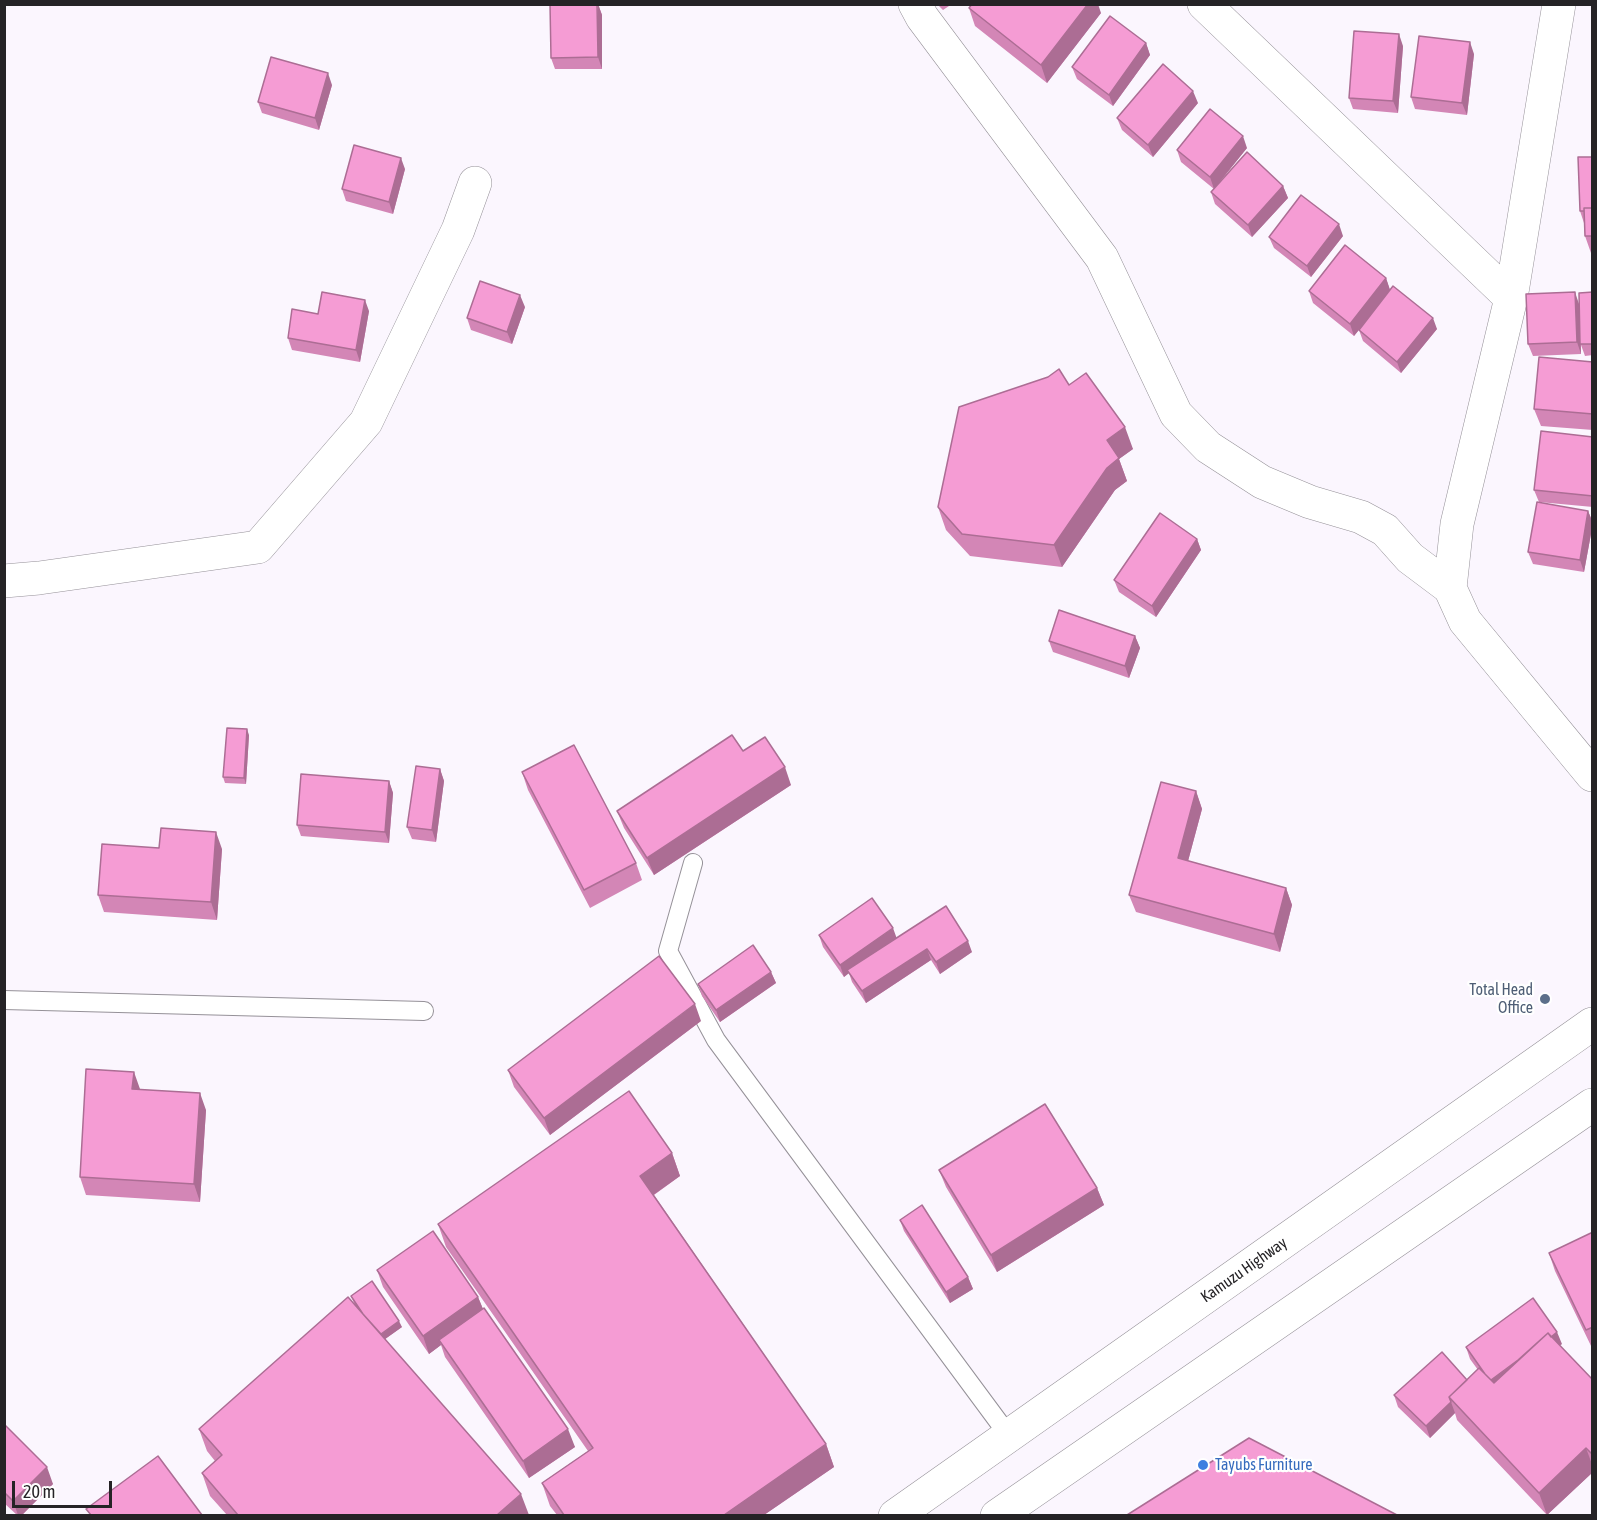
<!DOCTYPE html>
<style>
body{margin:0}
#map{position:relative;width:1597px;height:1520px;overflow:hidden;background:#fbf6fe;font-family:"Asap Condensed",sans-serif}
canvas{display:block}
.frame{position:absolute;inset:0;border:6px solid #252326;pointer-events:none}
.scale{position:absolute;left:12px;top:1481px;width:100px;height:27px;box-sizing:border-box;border:3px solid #252326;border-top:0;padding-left:8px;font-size:18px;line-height:21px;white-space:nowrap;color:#252326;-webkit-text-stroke:4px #fff;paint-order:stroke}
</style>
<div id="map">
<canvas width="1597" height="1520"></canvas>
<div class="frame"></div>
<div class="scale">20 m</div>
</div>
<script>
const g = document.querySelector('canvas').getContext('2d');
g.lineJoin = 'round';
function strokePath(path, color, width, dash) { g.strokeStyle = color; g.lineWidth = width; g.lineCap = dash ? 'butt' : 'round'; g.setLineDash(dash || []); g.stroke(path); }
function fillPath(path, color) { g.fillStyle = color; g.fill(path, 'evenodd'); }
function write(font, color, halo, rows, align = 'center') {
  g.font = font + ' "Asap Condensed",sans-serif'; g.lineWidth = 4.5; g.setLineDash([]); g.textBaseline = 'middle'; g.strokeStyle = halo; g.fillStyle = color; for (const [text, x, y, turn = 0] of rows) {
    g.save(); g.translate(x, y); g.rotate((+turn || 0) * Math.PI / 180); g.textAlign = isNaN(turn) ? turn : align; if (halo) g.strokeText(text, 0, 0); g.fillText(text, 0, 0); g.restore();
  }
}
const lane = new Path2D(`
 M693,863L668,951L716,1040L1009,1436
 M4,1000L424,1011`);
const street = new Path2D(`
 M915,4L922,17L1102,258L1176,414L1208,447L1262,482L1310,502L1361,517L1385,530L1410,558L1450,588
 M1204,4L1511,298
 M1559,4L1511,298L1457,524L1450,588L1465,621L1592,775
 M4,581L39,578L258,547L366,422L458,230L475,183`);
const highway = new Path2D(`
 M895,1516L1592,1024
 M997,1516L1592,1105`);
const wall = new Path2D(`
 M598,4L602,15V69H555L551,58Z
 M937,4H952L943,10Z
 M969,8L1101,13L1047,83L975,26Z
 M1146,43L1150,55L1113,106L1077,79L1072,67Z
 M1403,46L1398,113L1353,109L1349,98Z
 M1474,54L1467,115L1415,109L1411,97Z
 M332,85L319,130L262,113L258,102Z
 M1198,103L1153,157L1122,130L1117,118Z
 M1247,148L1214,189L1181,162L1177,150Z
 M1593,157V253H1591L1585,236L1584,223L1580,211Z
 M405,169L393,214L346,201L342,189Z
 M1283,186L1288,198L1252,237L1215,204L1211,192Z
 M1343,236L1311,277L1274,248L1269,237Z
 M1386,278L1390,290L1437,329L1401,373L1363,341L1359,330L1354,336L1313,303L1309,291Z
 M1593,292V355L1585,356L1581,345V354L1533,356L1528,344Z
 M525,307L512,344L471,330L467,318Z
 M369,311L360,362L292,350L288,338L318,314Z
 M1593,362V430L1541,426L1534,409Z
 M1069,385L1133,449L1119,459L1127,481L1115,490L1062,567L970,556L946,530L938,507Z
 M1593,437V507L1539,502L1534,490Z
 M1588,511L1593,523L1584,572L1533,564L1528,552Z
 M1197,539L1201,550L1156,617L1119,592L1114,580Z
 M1135,636L1140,648L1129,678L1053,652L1049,641Z
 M249,735L246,784L225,783L223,777Z
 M743,751L791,785L654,875L624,828L617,811Z
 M440,769L444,781L436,842L412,839L407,827Z
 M522,772L636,863L642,880L590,908L528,790Z
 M389,781L393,793L389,843L301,836L297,825Z
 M1196,791L1202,809L1188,861L1286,888L1292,905L1280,952L1136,912L1129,895Z
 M159,848L222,849L217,920L104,912L98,895Z
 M819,935L897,938L972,952L940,974L931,960L866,1003L852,982L849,973L844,977L823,947Z
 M771,972L776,983L720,1022L702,996L698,984Z
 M701,1021L550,1135L514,1087L508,1070Z
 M140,1089L206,1110L200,1202L86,1195L80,1177Z
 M672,1153L680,1176L654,1195L826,1444L834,1467L764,1515H557L550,1506L542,1483L588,1451L446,1247L438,1224Z
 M939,1170L1097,1188L1104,1205L997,1272L946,1187Z
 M900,1220L968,1277L973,1289L950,1303L904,1231Z
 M1593,1232L1592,1348L1555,1271L1549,1253Z
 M377,1270L478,1297L483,1309L575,1447L529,1478L445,1357L441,1345L429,1354L383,1287Z
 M351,1296L402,1327L385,1339L529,1515H227L210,1496L202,1473L215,1461L207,1451L199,1429L354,1303Z
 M1562,1344L1559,1345L1593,1380V1472L1547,1515L1457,1420L1455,1413L1430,1438L1398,1407L1394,1395L1467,1380L1478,1370L1470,1359L1466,1347Z
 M4,1424L53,1484L22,1515H17L4,1503Z`);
const shadedWall = new Path2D(`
 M598,4L602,15V69L598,57Z
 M1088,4H1098L1101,13L1047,83L1041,65Z
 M1399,34L1403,46L1398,113L1393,101Z
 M1470,42L1474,54L1467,115L1462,103Z
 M1146,43L1150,55L1113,106L1109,95Z
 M328,73L332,85L319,130L315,118Z
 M1193,91L1198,103L1153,157L1148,145Z
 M1243,136L1247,148L1214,189L1210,177Z
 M401,158L405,169L393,214L389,202Z
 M1283,186L1288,198L1252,237L1248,225Z
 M1339,224L1343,236L1311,277L1307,266Z
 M1386,278L1390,290L1354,336L1350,324Z
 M1575,292L1579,304L1581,354L1577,342Z
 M520,295L525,307L512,344L507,332Z
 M365,300L369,311L360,362L356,350Z
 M1433,318L1437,329L1401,373L1397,362Z
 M1125,427L1133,449L1119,459L1127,481L1115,490L1062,567L1054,545L1107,440Z
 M1588,511L1593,523L1584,572L1580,560Z
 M1197,539L1201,550L1156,617L1152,606Z
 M1135,636L1140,648L1129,678L1125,666Z
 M247,729L249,735L246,784L244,778Z
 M785,767L791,785L654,875L647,858Z
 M440,769L444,781L436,842L432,830Z
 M389,781L393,793L389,843L385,832Z
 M1196,791L1202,809L1184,876L1178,858Z
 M216,832L222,849L217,920L211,902Z
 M1286,888L1292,905L1280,952L1274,934Z
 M893,928L897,939L847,970L849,973L844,977L840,965Z
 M968,941L972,952L940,974L936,962Z
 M927,949L931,960L866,1003L862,991Z
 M771,972L776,983L720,1022L716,1010Z
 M695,1004L701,1021L550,1135L544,1118Z
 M134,1072L140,1089H132Z
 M200,1093L206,1110L200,1202L194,1184Z
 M672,1153L680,1176L649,1198L640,1176Z
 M1097,1188L1104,1205L997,1272L991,1255Z
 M968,1277L973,1289L950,1303L946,1292Z
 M478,1297L485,1314L439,1340L441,1345L429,1354L423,1336Z
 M399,1321L402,1327L381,1342L379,1336Z
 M1557,1332L1562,1344L1494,1392L1490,1381Z
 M1451,1402L1455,1413L1430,1438L1426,1426Z
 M568,1429L575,1447L529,1478L523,1461Z
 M826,1444L834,1467L764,1515H724Z
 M1586,1448L1593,1467V1472L1547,1515L1539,1493Z
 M47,1467L53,1484L22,1515H18L13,1501Z
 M521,1494L529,1515H497Z`);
const building = new Path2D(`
 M550,4H597L598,57L551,58Z
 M972,4H1088L1041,65L969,8Z
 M1110,16L1146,43L1109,95L1072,67Z
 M1354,31L1399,34L1393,101L1349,98Z
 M1419,36L1470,42L1462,103L1411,97Z
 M271,57L328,73L315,118L258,102Z
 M1163,64L1193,91L1148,145L1117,118Z
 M1210,109L1243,136L1210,177L1177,150Z
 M354,145L401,158L389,202L342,189Z
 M1247,152L1283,186L1248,225L1211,192Z
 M1578,157H1593V208H1584V211H1580Z
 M1301,195L1339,224L1307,266L1269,237Z
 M1584,208H1593V236H1585Z
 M1345,245L1386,278L1350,324L1309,291Z
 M480,281L520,295L507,332L467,318Z
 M1393,286L1433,318L1397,362L1359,330Z
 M322,292L365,300L356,350L288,338L292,309L318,314Z
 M1575,292L1577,342L1528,344L1526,294Z
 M1593,292V344H1580L1579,293Z
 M1539,357L1593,362V414L1534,409Z
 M1059,369L1069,385L1086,373L1125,427L1107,440L1119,458L1107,468L1054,545L962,534L938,507L959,407L1048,377Z
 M1541,431L1593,437V496L1534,490Z
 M1537,502L1588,511L1580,560L1528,552Z
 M1160,513L1197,539L1152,606L1114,580Z
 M1059,610L1135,636L1125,666L1049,641Z
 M227,728L247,729L244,778L223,777Z
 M732,735L743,751L765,737L785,767L647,858L617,811Z
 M574,745L636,863L584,890L522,772Z
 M416,766L440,769L432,830L407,827Z
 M301,774L389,781L385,832L297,825Z
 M1161,782L1196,791L1178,858L1286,888L1274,934L1129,895Z
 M161,828L216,832L211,902L98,895L102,844L159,848Z
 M872,898L893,928L840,965L819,935Z
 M946,906L968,941L936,962L927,949L862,991L847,970Z
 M753,945L771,972L716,1010L698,984Z
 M659,956L695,1004L544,1118L508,1070Z
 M86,1069L134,1072L132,1089L200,1093L194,1184L80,1177Z
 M629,1091L672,1153L640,1176L826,1444L724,1515H564L542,1483L593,1448L438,1224Z
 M1045,1104L1097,1188L991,1255L939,1170Z
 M922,1205L968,1277L946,1292L900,1220Z
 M433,1231L478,1297L423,1336L377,1270Z
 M1593,1232V1327L1586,1330L1549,1253Z
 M372,1281L399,1321L381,1334L363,1314L351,1296Z
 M348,1297L521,1494L497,1515H238L202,1473L222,1455L199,1429Z
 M1533,1298L1557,1332L1551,1337L1548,1333L1518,1360L1491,1380L1485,1374L1466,1347Z
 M484,1308L568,1429L523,1461L439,1340Z
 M1548,1333L1593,1380V1455L1586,1448L1539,1493L1449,1397L1479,1368L1494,1383Z
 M1442,1352L1467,1380L1449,1397L1451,1402L1426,1426L1394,1395Z
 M4,1424L47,1467L13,1501L4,1492Z
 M1249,1438L1397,1515H1127Z
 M158,1456L202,1515H91L86,1509Z`);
const markers = [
 [1545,999,6,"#5c6f8a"],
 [1203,1465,6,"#3f7fe0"]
];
const serviceNames = [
 ["Total Head",1533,990],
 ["Office",1533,1008]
];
const streetNames = [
 ["Kamuzu Highway",1244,1270,-35]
];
const shopNames = [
 ["Tayubs Furniture",1215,1465]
];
strokePath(lane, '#959198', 20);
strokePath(street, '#959198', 34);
strokePath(highway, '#959198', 34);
strokePath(lane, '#fff', 18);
strokePath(street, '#fff', 33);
strokePath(highway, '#fff', 33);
fillPath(wall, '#d386b6');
fillPath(shadedWall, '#ac6d94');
fillPath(building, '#f59cd4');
strokePath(building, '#ac6d94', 1.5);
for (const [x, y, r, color] of markers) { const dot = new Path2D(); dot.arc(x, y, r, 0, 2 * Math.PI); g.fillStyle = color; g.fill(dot); strokePath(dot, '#fff', 2); }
write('16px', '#4e5e75', '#fff', serviceNames, 'right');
write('16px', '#252326', '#fff', streetNames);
write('16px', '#366cbe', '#fff', shopNames, 'left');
</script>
